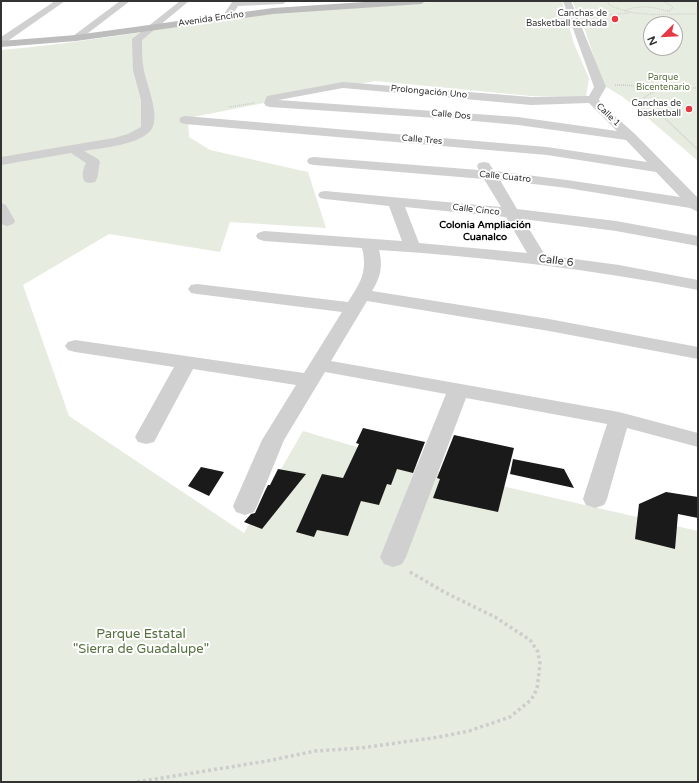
<!DOCTYPE html>
<meta charset="utf-8">
<style>
body{margin:0}
#map{position:relative;width:699px;height:783px;overflow:hidden;background:#fff;font-family:"Varela Round",sans-serif}
canvas{display:block}
.frame{position:absolute;inset:0;border:2px solid #333;pointer-events:none}
.north{position:absolute;left:643px;top:16px;width:40px;height:40px;box-sizing:border-box;background:#fff;border:1px solid #adadad;border-radius:50%;rotate:246deg;font-size:11px;font-weight:700;line-height:16px;text-align:center;color:#333}
.north::after{content:'';display:block;margin:auto;width:14px;height:18px;background:#e63946;clip-path:polygon(50% 0,100% 100%,50% 72%,0 100%)}
</style>
<div id="map">
<canvas width="699" height="783"></canvas>
<div class="frame"></div>
<div class="north">N</div>
</div>
<script>
const g = document.querySelector('canvas').getContext('2d');
g.lineJoin = 'round';
function fillPath(path, color) { g.fillStyle = color; g.fill(path, 'evenodd'); }
function strokePath(path, color, width, dash) { g.strokeStyle = color; g.lineWidth = width; g.lineCap = dash ? 'butt' : 'round'; g.setLineDash(dash || []); g.stroke(path); }
function write(font, color, halo, rows, align = 'center') {
  g.font = font + ' "Varela Round",sans-serif'; g.lineWidth = 4; g.setLineDash([]); g.textBaseline = 'middle'; g.strokeStyle = halo; g.fillStyle = color; for (const [text, x, y, turn = 0] of rows) {
    g.save(); g.translate(x, y); g.rotate((+turn || 0) * Math.PI / 180); g.textAlign = isNaN(turn) ? turn : align; if (halo) g.strokeText(text, 0, 0); g.fillText(text, 0, 0); g.restore();
  }
}
const green = new Path2D(`
 M471,1H562L574,44L589,78L586,97L531,96L375,81L188,118L189,137L210,150L308,172L326,228L230,222L220,252L109,234L23,285L69,416L244,533L303,431L437,471L698,531V782H1V50C83,43 163,28 244,16C319,6 395,3 471,1Z
 M572,1H698V161L623,97L603,85L584,27ZM651,24H675V48H651Z`);
const building = new Path2D(`
 M363,428L425,442L413,473L397,469L391,485L387,484L379,505L361,501L348,536L317,530L314,537L296,532L322,474L343,478L359,444L356,443Z
 M454,435L514,448L498,512L433,498L440,479L437,478Z
 M513,459L564,469L574,488L510,474Z
 M201,467L224,472L209,496L188,486Z
 M278,469L306,474L262,529L244,522L251,514L255,513L265,491L268,485H270Z
 M666,492L698,497V518L678,514L675,549L635,539L639,504Z`);
const pathFar2 = new Path2D(`
 M609,1L608,4C634,19 669,13 698,14
 M662,1L669,4L673,8L668,11
 M624,11C639,4 655,7 670,12
 M590,17L629,13
 M615,85H626`);
const pathFar1 = new Path2D(`
 M615,85L678,87
 M698,88C680,88 659,85 644,98L698,150
 M229,107L255,103`);
const path = new Path2D(`
 M137,782L267,761L315,751L361,748L439,737L469,731L510,717L531,700L537,689L540,664L538,652L530,640L495,617L446,593L408,571`);
const street = new Path2D(`
 M55,1H65L5,43L1,44V37Z
 M120,1H130L79,40H73L71,38L73,36Z
 M180,1H189L142,40C142,50 142,61 144,71C147,85 161,118 151,130C139,145 102,148 84,151L98,159L100,162C98,168 99,177 95,182L90,183L85,182C81,176 83,169 86,163L71,153L1,165V157L114,138L128,134L141,127V100L133,70L132,39Z
 M241,1H287L283,4L238,6L230,19H224L222,17L232,2Z
 M563,1H571L606,87L599,99L600,103L635,134L698,198V212L690,208L567,188L500,180L517,209L616,221L698,236V246L616,231L523,219L545,255L619,265L698,280V290C592,269 486,257 379,250C383,265 381,277 372,291L549,319L698,347V359L549,331L367,301L331,361L619,412L698,433V447L627,428L607,499L604,505L595,508L586,505L583,499L607,424L466,398L406,557L402,564L393,567L384,564L380,557L446,394L325,372L284,440L257,506L254,512L245,515L236,512L233,506L262,440L296,385L193,369L154,442L146,444L138,442L135,437L174,367L75,352L68,350L65,346L68,342L75,340L304,373L342,312L197,294L191,293L188,289L191,285L197,284L348,302C360,283 368,272 362,248L264,241L258,239L256,236L258,233L264,231L402,241L389,206L325,199L320,198L318,195L320,192L325,191L501,207L484,179L314,165L309,164L307,161L309,158L314,157L479,170L477,166L479,163L484,162L489,163L494,171L567,180L680,197L656,172L547,155L185,124L181,123L179,120L181,117L185,116L547,147L647,162L626,140L518,125L452,119L270,107L266,106L264,103L267,96L343,82L531,97L589,96L594,87ZM343,88L531,105L589,103L617,131L518,117L278,100ZM405,207L506,217L527,253L419,243Z
 M1,203L6,205L15,221L13,224L7,226L1,224Z`);
const secondary = new Path2D(`
 M380,1H426L421,4L273,14L76,41L1,47V41L76,35L273,8Z`);
const markers = [
 [615,19,4,"#e63946"],
 [689,109,4,"#e63946"]
];
const farPoinames = [
 ["Canchas de",607,14],
 ["Basketball techada",607,24],
 ["Canchas de",681,104],
 ["basketball",681,114]
];
const farStreetnames = [
 ["Avenida Encino",211,19,-8],
 ["Prolongación Uno",429,92,5],
 ["Calle Dos",451,115,5],
 ["Calle 1",608,115,44],
 ["Calle Tres",422,140,5],
 ["Calle Cuatro",505,177,6],
 ["Calle Cinco",476,210,6]
];
const farParknames = [
 ["Parque",663,78],
 ["Bicentenario",663,88]
];
const farNeighbourhoodnames = [
 ["Colonia Ampliación",485,225],
 ["Cuanalco",485,237]
];
const streetNames = [
 ["Calle 6",556,261,7]
];
const nearParknames = [
 ["Parque Estatal",141,635],
 ["\"Sierra de Guadalupe\"",141,650]
];
fillPath(green, '#e6ecdf');
fillPath(building, '#1a1a1a');
strokePath(pathFar2, '#cdcdcd', 1, [1, 1]);
strokePath(pathFar1, '#cdcdcd', 1.5, [1, 1]);
strokePath(path, '#cdcdcd', 3.5, [3, 3]);
fillPath(street, '#d0d0d0');
fillPath(secondary, '#bdbdbd');
for (const [x, y, r, color] of markers) { const dot = new Path2D(); dot.arc(x, y, r, 0, 2 * Math.PI); g.fillStyle = color; g.fill(dot); strokePath(dot, '#fff', 1.5); }
write('9px', '#333', '#fff', farPoinames, 'right');
write('9px', '#333', '#fff', farStreetnames);
write('9px', '#56703f', '#fff', farParknames);
write('bold 10px', '#000', '#fff', farNeighbourhoodnames);
write('11px', '#333', '#fff', streetNames);
write('13px', '#56703f', '#fff', nearParknames);
</script>
